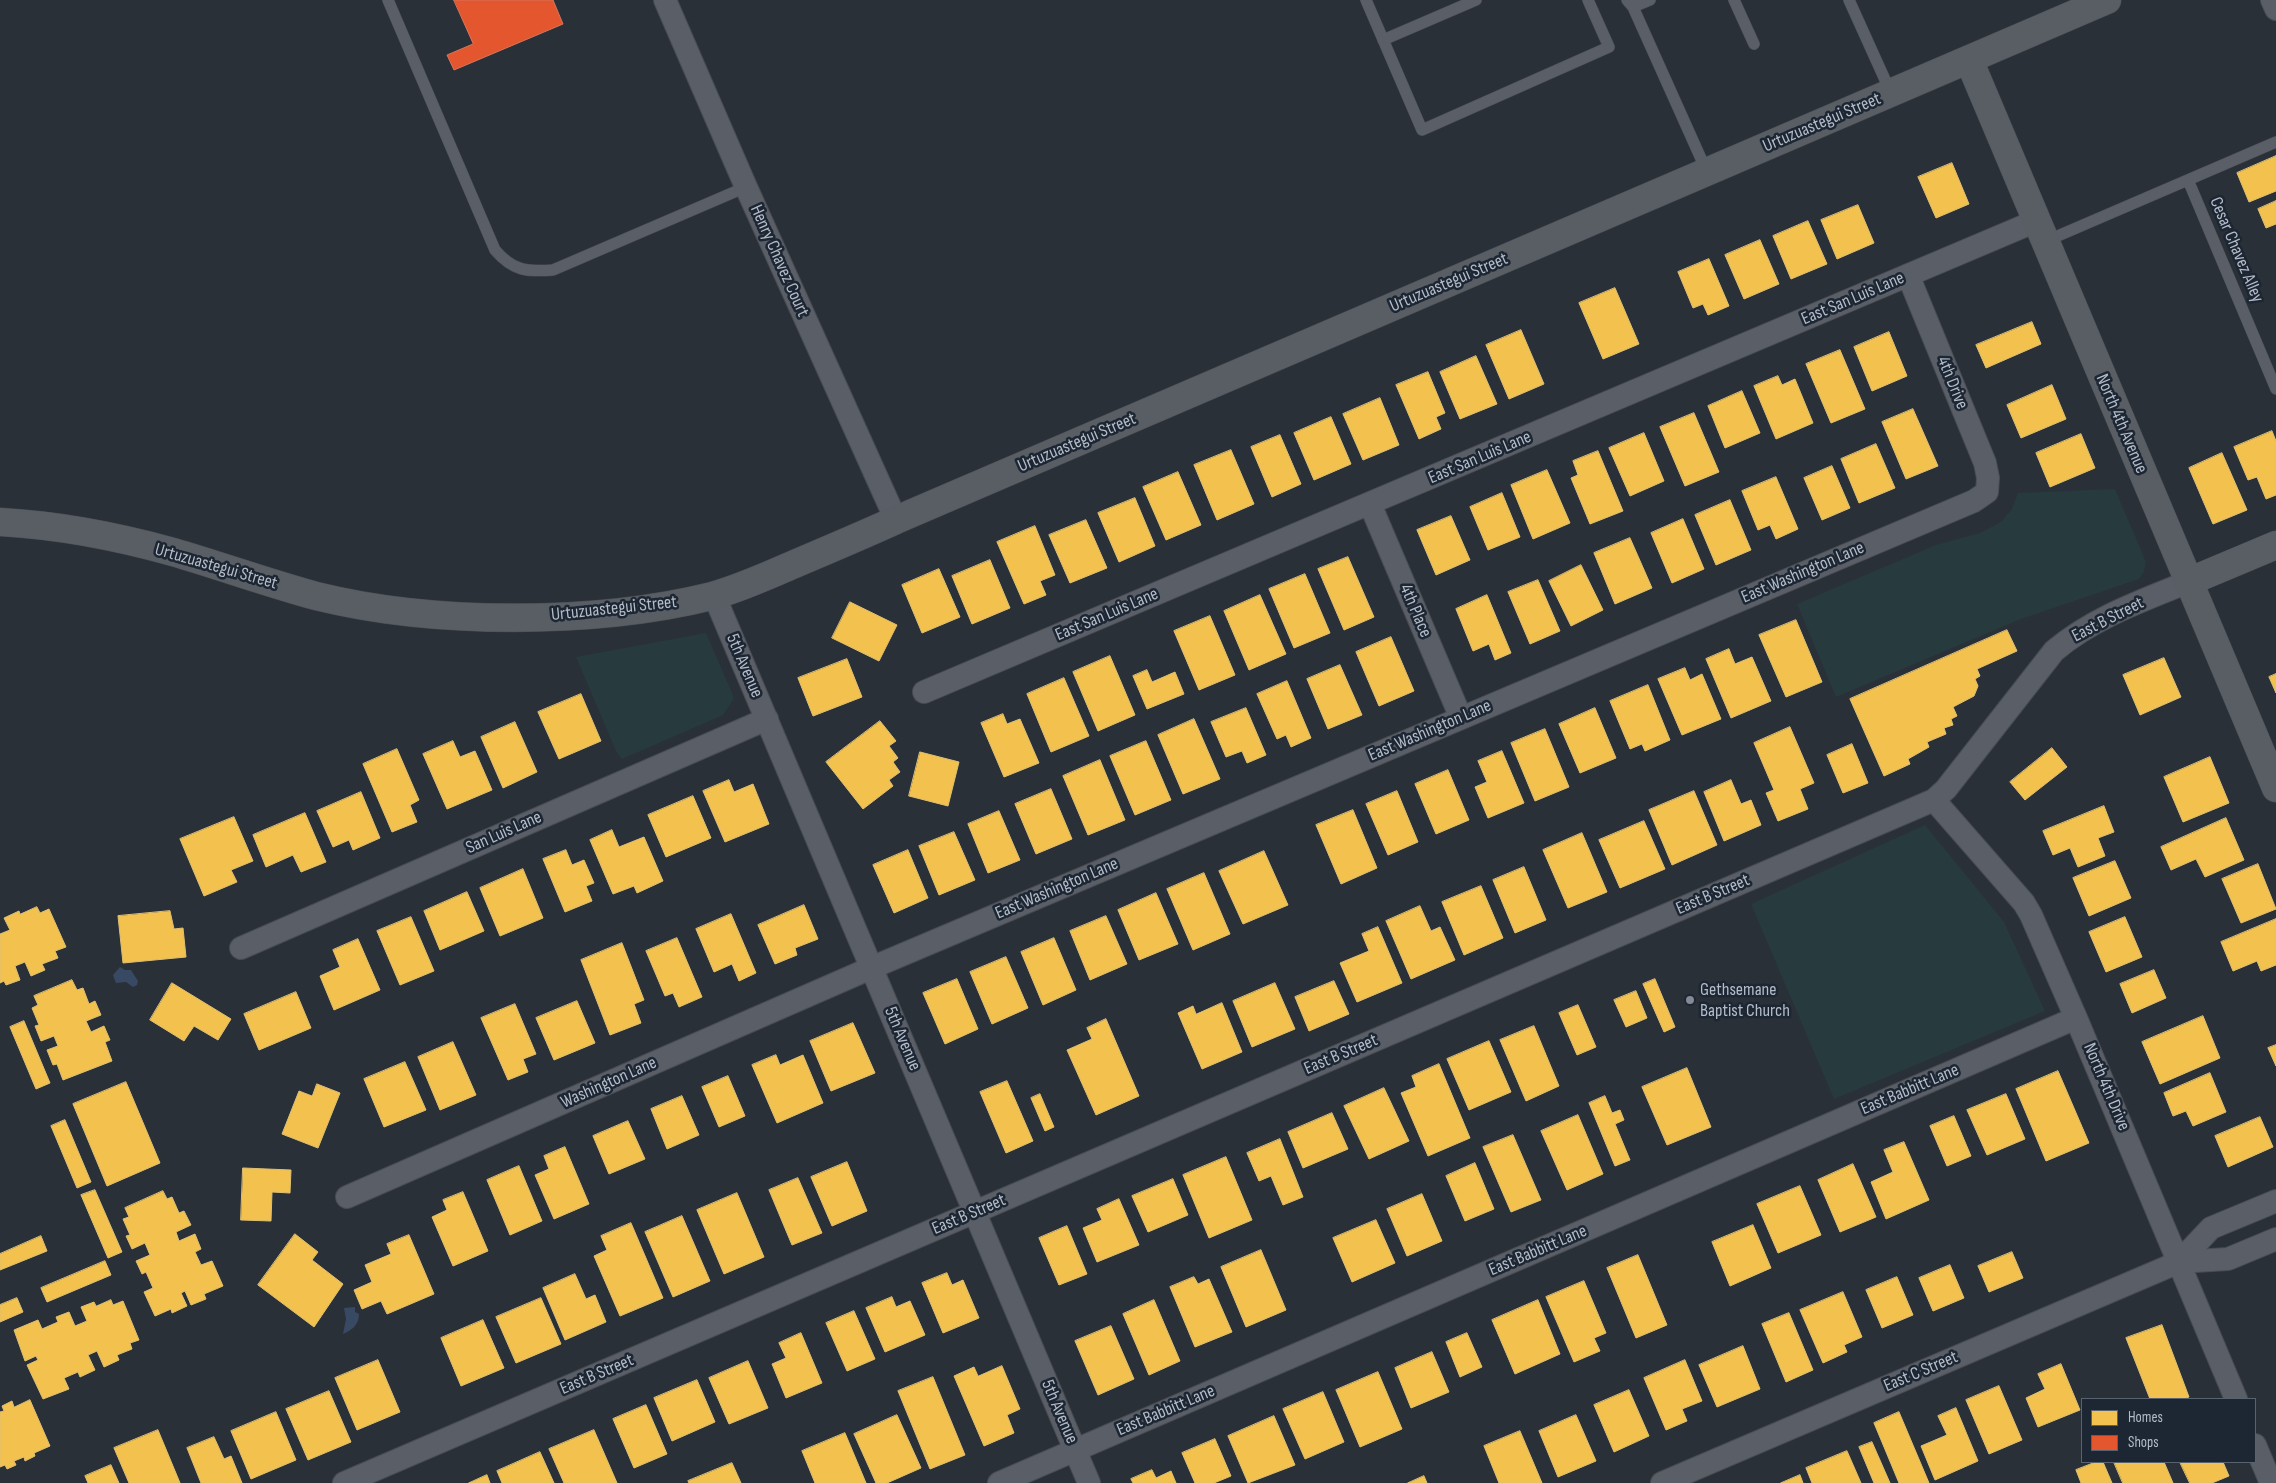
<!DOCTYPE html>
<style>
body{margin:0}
#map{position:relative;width:2276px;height:1483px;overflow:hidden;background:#2a3038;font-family:"Sofia Sans Condensed",sans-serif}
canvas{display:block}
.legend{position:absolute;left:2081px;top:1398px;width:175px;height:65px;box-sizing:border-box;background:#1d2633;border:1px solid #59626f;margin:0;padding:6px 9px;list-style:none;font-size:15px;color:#b4bcc9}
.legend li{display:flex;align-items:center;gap:10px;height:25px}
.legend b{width:25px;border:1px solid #59626f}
</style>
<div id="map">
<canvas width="2276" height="1483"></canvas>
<ul class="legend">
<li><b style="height:14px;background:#f2c14e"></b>Homes</li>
<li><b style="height:14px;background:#e4572e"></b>Shops</li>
</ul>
</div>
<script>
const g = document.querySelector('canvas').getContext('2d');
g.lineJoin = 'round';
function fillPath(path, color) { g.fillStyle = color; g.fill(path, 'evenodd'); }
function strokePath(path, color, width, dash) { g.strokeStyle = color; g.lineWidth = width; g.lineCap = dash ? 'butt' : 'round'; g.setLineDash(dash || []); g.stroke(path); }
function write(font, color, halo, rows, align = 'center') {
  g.font = font + ' "Sofia Sans Condensed",sans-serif'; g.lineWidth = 5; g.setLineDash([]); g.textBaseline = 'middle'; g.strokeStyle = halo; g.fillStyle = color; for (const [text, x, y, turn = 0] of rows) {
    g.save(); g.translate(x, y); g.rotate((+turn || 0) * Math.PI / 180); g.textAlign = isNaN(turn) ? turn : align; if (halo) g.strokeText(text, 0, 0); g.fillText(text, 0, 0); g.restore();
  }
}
const green = new Path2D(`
 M2115,489L2146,562L2144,571L2139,579L2021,619L1836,697L1797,604L1936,545L1980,533L2001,522L2012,509L2018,493Z
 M706,633L733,695V700L723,715L622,759L616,751L576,657Z
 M1925,825L2004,922L2045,1011L1834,1099L1751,904Z`);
const water = new Path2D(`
 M120,967L125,970H131L138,981L137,985L133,987L126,982L116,983L113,975Z
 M355,1307V1312L359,1314C359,1325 352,1330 343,1334L346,1319L344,1308Z`);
const homes = new Path2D(`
 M2276,156V191L2249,202L2237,173Z
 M1952,163L1969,204L1936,218L1918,177Z
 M2276,201V224L2266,228L2258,209Z
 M1858,205L1874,243L1837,259L1821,220Z
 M1808,221L1827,264L1791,279L1773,236Z
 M1760,240L1779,284L1744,299L1725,255Z
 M1709,259L1729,306L1708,315L1703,304L1693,308L1678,272Z
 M1615,288L1639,344L1603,359L1579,303Z
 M2032,322L2041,344L1986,368L1976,345Z
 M1521,330L1544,384L1509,399L1486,345Z
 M1889,332L1907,376L1872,391L1854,347Z
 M1840,350L1865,409L1831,423L1806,364Z
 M1476,356L1497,404L1460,419L1440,372Z
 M1428,372L1445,413L1436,417L1441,429L1419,439L1396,385Z
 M1778,376L1782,385L1795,379L1813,423L1776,439L1754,386Z
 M2052,385L2066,419L2021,438L2007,405Z
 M1742,391L1760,433L1725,448L1708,406Z
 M1380,398L1399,445L1363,460L1343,414Z
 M1913,409L1938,466L1906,479L1882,422Z
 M1694,413L1719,472L1685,486L1660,427Z
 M1331,417L1351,464L1314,480L1294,433Z
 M2272,431L2276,441V495L2266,499L2257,477L2248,480L2234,447Z
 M1644,433L1664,481L1630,496L1609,448Z
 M2081,434L2095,468L2050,487L2036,453Z
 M1280,435L1301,484L1272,497L1251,447Z
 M1876,444L1895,488L1859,503L1841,459Z
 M1231,450L1254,504L1217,520L1194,465Z
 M1598,451L1623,511L1590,524L1571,478L1578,475L1573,461Z
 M2222,453L2247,510L2213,524L2189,468Z
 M1832,466L1850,508L1822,520L1804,478Z
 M1547,470L1570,523L1533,539L1511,485Z
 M1178,472L1201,525L1166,540L1143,487Z
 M1776,477L1798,529L1776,539L1770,525L1758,530L1742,491Z
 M1502,493L1520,537L1488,550L1470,507Z
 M1135,498L1155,546L1119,562L1098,513Z
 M1730,500L1751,550L1716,565L1695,515Z
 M1451,516L1470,560L1436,575L1417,530Z
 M1683,519L1704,569L1672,583L1651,533Z
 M1086,520L1107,568L1070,583L1049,535Z
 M1035,526L1055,575L1040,581L1046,595L1024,604L997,542Z
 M1630,538L1652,588L1615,604L1594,553Z
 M1348,557L1374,617L1344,630L1318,569Z
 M990,560L1010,608L972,624L952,576Z
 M1581,565L1603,610L1571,626L1549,581Z
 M939,569L960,617L922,633L902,585Z
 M1305,574L1330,633L1294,648L1269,589Z
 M1538,580L1560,631L1530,644L1508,592Z
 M1260,595L1286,654L1249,670L1224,611Z
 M1487,595L1511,653L1495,660L1489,644L1473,651L1456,609Z
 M850,602L897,625L879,661L832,638Z
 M1210,616L1235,675L1199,690L1174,631Z
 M1796,620L1822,682L1786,697L1759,635Z
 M2007,630L2017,651L1977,669L1980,676L1975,679L1978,686L1974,696L1953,707L1957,716L1951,719L1953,725L1944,728L1946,734L1927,742L1929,747L1908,759L1910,764L1884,776L1850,699Z
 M1391,637L1414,691L1379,706L1356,652Z
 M1729,649L1735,664L1752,657L1771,701L1731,718L1706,659Z
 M1110,656L1135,715L1098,731L1073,672Z
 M2164,658L2181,697L2140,715L2123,675Z
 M847,659L862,697L813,716L798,678Z
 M1340,665L1362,715L1328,729L1307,679Z
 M1685,668L1690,680L1702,674L1721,719L1682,735L1658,679Z
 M1147,670L1152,682L1175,672L1184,694L1147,709L1133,676Z
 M2276,674V693L2269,677Z
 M1064,678L1089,736L1051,752L1027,694Z
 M1287,681L1311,738L1291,747L1286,735L1277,739L1257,694Z
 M1648,685L1670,740L1645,751L1642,744L1630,749L1610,701Z
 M581,694L601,741L559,759L538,712Z
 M1246,708L1266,755L1247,763L1242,751L1226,757L1211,722Z
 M1595,708L1616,758L1580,773L1559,724Z
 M1003,714L1007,724L1020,719L1039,763L1004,777L981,723Z
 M1194,719L1220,779L1183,794L1158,735Z
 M880,721L896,741L889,746L898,758L893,762L900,772L889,780L893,786L863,809L826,762Z
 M515,722L537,772L503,788L481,737Z
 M1790,727L1814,783L1800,789L1808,809L1778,821L1766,793L1774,790L1754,743Z
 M1545,729L1569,787L1535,801L1511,743Z
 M453,741L460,757L475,751L492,790L447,809L423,754Z
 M1146,741L1171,800L1135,815L1110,756Z
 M1852,744L1868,783L1843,793L1827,755Z
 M2052,748L2067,767L2025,800L2010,782Z
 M397,749L419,800L410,805L417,822L392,832L363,764Z
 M1502,751L1524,803L1488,818L1475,787L1487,782L1478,761Z
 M920,752L959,762L948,806L909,796Z
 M2210,757L2229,803L2183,822L2164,777Z
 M1100,760L1125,820L1088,835L1063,776Z
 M1448,770L1469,820L1436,834L1415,784Z
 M729,780L734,792L753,784L769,824L725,842L703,791Z
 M1731,780L1741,804L1751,800L1761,825L1724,841L1704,792Z
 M1051,789L1072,839L1036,854L1015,804Z
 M1397,791L1418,842L1388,855L1366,804Z
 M1694,791L1717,845L1672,865L1649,810Z
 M361,792L380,838L353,850L349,840L333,847L317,811Z
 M693,796L711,838L666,857L648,815Z
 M2104,806L2114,832L2098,838L2105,856L2078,867L2070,848L2053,855L2043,831Z
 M1353,810L1377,868L1341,884L1316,825Z
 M999,811L1020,860L988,873L968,824Z
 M305,813L326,862L301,872L293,855L266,867L253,835Z
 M234,817L253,861L231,870L237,882L204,896L180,839Z
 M2226,818L2244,860L2205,877L2196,859L2171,870L2161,847Z
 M1644,821L1665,869L1620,888L1599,840Z
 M612,830L619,847L644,837L663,881L637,893L634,886L613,894L590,840Z
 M954,832L975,880L939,895L919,846Z
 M1582,833L1607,892L1568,908L1543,850Z
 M566,850L572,865L584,860L594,883L586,886L592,901L565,912L543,859Z
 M908,850L928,898L894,913L873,865Z
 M1264,851L1288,905L1243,924L1219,871Z
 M2115,861L2131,898L2089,916L2073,878Z
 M2258,864L2276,909L2241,923L2222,879Z
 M1524,867L1546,920L1515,933L1493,880Z
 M523,869L543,918L500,936L480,888Z
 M1204,873L1230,934L1193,950L1167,889Z
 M1481,886L1503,938L1464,955L1442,902Z
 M467,892L484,931L440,950L424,911Z
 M1156,893L1178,944L1139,960L1118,910Z
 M804,905L818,939L795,948L797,955L775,964L758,925Z
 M1420,906L1431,931L1440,927L1455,960L1411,979L1386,921Z
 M37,907L40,913L49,909L66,947L55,951L58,958L42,964L45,970L31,976L25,962L15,966L20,980L6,985L4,981L0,983V934L10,930L4,918L19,911L20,914Z
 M170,911L174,929L183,928L186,957L123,963L118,916Z
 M731,914L756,973L739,981L732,964L714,972L696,929Z
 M1106,916L1127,964L1090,980L1070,931Z
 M411,917L434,971L400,985L377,931Z
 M2125,917L2142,957L2106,972L2089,932Z
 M2276,919V965L2261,971L2257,961L2233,971L2221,942Z
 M1378,927L1402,983L1357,1002L1340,963L1369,951L1362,934Z
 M677,938L702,997L679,1007L673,993L665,996L646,951Z
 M1054,938L1076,990L1043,1005L1021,952Z
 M358,939L380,990L334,1010L320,976L340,967L333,950Z
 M622,943L644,1000L634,1004L641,1023L610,1035L581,960Z
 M1006,957L1028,1008L992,1024L970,972Z
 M2154,970L2166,998L2132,1013L2120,984Z
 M957,979L978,1029L945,1044L923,993Z
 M1655,979L1675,1027L1664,1032L1643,984Z
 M72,980L77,990L83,988L89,1004L95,1001L101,1015L86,1021L91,1032L104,1026L110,1040L105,1042L112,1061L63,1080L57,1064L53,1065L47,1050L58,1046L54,1036L41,1041L35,1026L39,1025L32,1008L38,1005L34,996Z
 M1334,981L1349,1014L1309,1031L1295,997Z
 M172,983L231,1019L218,1040L194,1026L184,1041L150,1020Z
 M1275,983L1295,1029L1252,1047L1233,1001Z
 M1636,991L1647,1018L1626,1027L1614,1000Z
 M296,992L311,1028L259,1050L244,1014Z
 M577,1001L595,1043L554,1060L536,1018Z
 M1222,1003L1242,1052L1202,1069L1178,1013L1193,1006L1196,1014Z
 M515,1004L536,1054L523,1059L528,1072L508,1080L481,1018Z
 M1578,1005L1596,1047L1577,1055L1559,1013Z
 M2203,1016L2220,1058L2160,1084L2142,1042Z
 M1106,1019L1139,1096L1096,1115L1067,1050L1092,1039L1087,1028Z
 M24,1021L50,1083L36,1089L10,1027Z
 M853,1023L875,1073L831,1091L810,1041Z
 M1534,1026L1559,1086L1526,1101L1500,1040Z
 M1489,1041L1511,1092L1469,1110L1447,1059Z
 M453,1042L476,1095L440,1110L418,1057Z
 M2276,1045V1066L2268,1048Z
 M776,1055L780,1065L803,1055L823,1103L777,1123L752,1065Z
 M405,1062L426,1110L384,1127L364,1079Z
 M1439,1064L1470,1138L1428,1156L1401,1093L1416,1087L1412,1076Z
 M1687,1068L1711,1127L1667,1145L1642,1087Z
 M2058,1071L2089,1143L2046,1161L2016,1089Z
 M2210,1073L2226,1112L2193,1126L2186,1111L2173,1116L2164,1093Z
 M728,1076L745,1116L719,1127L702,1087Z
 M1007,1081L1033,1141L1006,1153L980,1092Z
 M126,1082L160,1163L107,1186L73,1104Z
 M317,1084L340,1093L318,1148L282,1134L299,1091L312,1096Z
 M1384,1088L1409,1141L1369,1159L1344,1106Z
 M1040,1094L1054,1127L1045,1131L1031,1098Z
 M2006,1094L2025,1139L1987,1155L1967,1110Z
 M682,1096L699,1135L667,1149L651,1109Z
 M1605,1096L1612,1113L1620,1110L1624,1120L1615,1124L1630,1160L1615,1166L1589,1103Z
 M1332,1113L1348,1149L1303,1168L1288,1132Z
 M1578,1115L1603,1174L1567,1190L1541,1131Z
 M1954,1116L1971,1156L1947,1166L1930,1126Z
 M2260,1117L2273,1147L2228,1167L2215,1136Z
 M65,1120L91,1182L77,1188L51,1126Z
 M628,1121L645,1159L609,1174L593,1136Z
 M1513,1135L1541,1200L1511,1212L1483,1147Z
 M1280,1139L1303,1197L1283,1205L1271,1176L1259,1181L1247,1153Z
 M1904,1142L1929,1200L1886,1219L1871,1182L1893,1172L1884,1150Z
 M565,1147L589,1204L554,1219L535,1175L549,1169L544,1156Z
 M1226,1157L1252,1220L1209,1238L1183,1175Z
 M847,1162L867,1211L832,1226L811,1177Z
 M1475,1163L1494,1209L1465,1221L1446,1176Z
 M1853,1164L1876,1217L1840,1232L1818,1180Z
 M519,1166L542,1221L510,1235L487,1180Z
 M243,1168L291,1170L290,1193L272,1192L271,1221L241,1220Z
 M798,1178L822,1233L792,1245L769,1190Z
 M1173,1179L1188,1215L1148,1232L1132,1196Z
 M1800,1186L1821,1235L1778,1253L1757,1204Z
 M95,1190L122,1252L108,1258L81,1195Z
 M163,1191L167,1199L172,1197L179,1213L184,1211L191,1225L176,1232L179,1241L195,1234L201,1249L195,1252L201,1265L212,1261L223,1286L204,1294L206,1299L191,1305L185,1291L181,1293L187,1306L172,1313L171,1309L155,1316L144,1292L153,1288L146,1272L142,1274L136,1261L150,1255L145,1243L132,1249L126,1236L130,1235L123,1219L129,1217L125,1208Z
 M463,1192L488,1251L453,1266L432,1217L447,1210L443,1200Z
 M737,1193L764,1257L724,1274L697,1210Z
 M1422,1194L1442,1241L1407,1256L1387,1209Z
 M1119,1199L1139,1245L1097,1262L1083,1228L1102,1220L1097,1209Z
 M682,1216L710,1281L673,1297L645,1232Z
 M1376,1220L1395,1263L1352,1282L1333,1238Z
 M631,1223L663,1298L620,1316L594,1256L607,1250L601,1236Z
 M1753,1225L1771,1268L1730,1286L1712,1242Z
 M1067,1226L1087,1274L1059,1285L1039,1238Z
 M295,1234L318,1252L312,1260L343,1284L314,1327L258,1285Z
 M409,1235L434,1294L387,1314L381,1301L362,1309L354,1290L372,1282L365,1265L391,1254L387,1244Z
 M41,1236L47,1251L0,1270V1254Z
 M1261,1250L1286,1310L1246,1327L1221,1267Z
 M2012,1252L2023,1278L1989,1292L1978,1266Z
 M1638,1255L1667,1325L1636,1338L1607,1268Z
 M105,1261L111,1275L47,1302L41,1288Z
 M1950,1265L1964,1298L1933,1311L1919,1278Z
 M947,1273L952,1285L963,1280L979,1318L943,1333L922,1283Z
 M575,1274L586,1299L595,1295L606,1322L565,1340L543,1288Z
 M1194,1277L1198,1284L1209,1279L1232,1332L1195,1347L1170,1287Z
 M1897,1277L1913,1315L1882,1328L1866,1290Z
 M1584,1281L1606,1333L1594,1338L1600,1351L1574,1362L1546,1297Z
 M1843,1292L1862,1337L1844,1345L1847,1352L1823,1363L1800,1310Z
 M892,1297L896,1307L910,1301L925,1335L885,1352L866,1308Z
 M17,1298L23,1312L0,1322V1305Z
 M541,1298L561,1344L516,1363L496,1317Z
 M111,1300L113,1305L123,1301L139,1340L130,1343L132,1349L117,1355L119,1360L104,1367L97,1351L88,1355L95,1370L80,1377L78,1372L64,1378L69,1389L43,1399L27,1365L38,1360L36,1356L25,1361L14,1330L38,1320L42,1329L58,1322L56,1317L69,1312L75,1326L87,1321L81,1307L94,1302L96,1306Z
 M1154,1300L1180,1361L1149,1375L1123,1314Z
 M1538,1300L1560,1354L1515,1374L1492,1320Z
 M854,1311L875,1359L847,1371L826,1323Z
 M1789,1313L1813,1370L1786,1382L1762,1324Z
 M483,1320L504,1368L461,1386L441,1338Z
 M2162,1325L2189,1397L2183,1399H2150L2126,1338Z
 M1111,1326L1134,1379L1098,1395L1075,1341Z
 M801,1333L822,1383L786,1398L772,1364L786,1358L779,1343Z
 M1467,1333L1482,1367L1460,1377L1446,1342Z
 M1743,1346L1760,1389L1717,1407L1699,1365Z
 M1432,1352L1449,1392L1411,1408L1395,1368Z
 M378,1360L400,1412L357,1430L335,1378Z
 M1685,1360L1702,1401L1682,1409L1687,1421L1666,1430L1644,1378Z
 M748,1361L768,1408L729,1424L709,1378Z
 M2061,1364L2080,1410L2038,1427L2026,1398L2045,1389L2038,1374Z
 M1002,1366L1020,1409L1007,1415L1014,1433L984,1446L954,1376L974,1367L978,1376Z
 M1378,1372L1402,1429L1360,1447L1336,1390Z
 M933,1377L965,1455L930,1469L898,1391Z
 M697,1380L715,1422L672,1441L654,1398Z
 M1999,1386L2022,1440L1989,1454L1966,1400Z
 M1629,1390L1649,1436L1614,1452L1594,1405Z
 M329,1391L351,1442L308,1460L286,1409Z
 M1323,1392L1344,1442L1305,1459L1283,1409Z
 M30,1400L50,1446L34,1453L35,1456L25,1461L24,1457L14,1461L16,1465L7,1469L5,1465L0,1467V1412L4,1411L2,1406L12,1401L14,1407Z
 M646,1405L667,1454L634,1468L613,1419Z
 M1956,1408L1978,1461L1935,1480L1921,1446L1947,1435L1938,1416Z
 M276,1412L296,1460L251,1479L231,1431Z
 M1899,1412L1929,1483H1899L1874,1423Z
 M897,1415L921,1468L887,1483H876L854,1434Z
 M1576,1415L1596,1461L1558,1477L1539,1431Z
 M1274,1416L1295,1465L1248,1483L1228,1436Z
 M158,1430L180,1483H129L114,1448Z
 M594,1430L617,1483H564L549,1449Z
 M1520,1431L1542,1483H1499L1484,1446Z
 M845,1433L866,1483H815L802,1451Z
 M214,1437L224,1459L231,1456L242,1483H201L187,1448Z
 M1215,1439L1231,1476L1214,1483H1195L1182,1453Z
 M1872,1442L1890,1483H1874L1859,1447Z
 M1847,1451L1861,1483H1812L1806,1468Z
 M540,1452L554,1483H502L497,1471Z
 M2096,1462H2103L2112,1483H2081L2076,1470Z
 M2114,1462H2164L2173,1483H2123Z
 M2180,1462H2223L2229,1476L2212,1483H2190Z
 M732,1463L741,1483H689L688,1481Z
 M111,1465L119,1483H88L85,1476Z
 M1152,1470L1156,1478L1171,1471L1176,1483H1133L1131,1479Z
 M487,1475L490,1483H469Z
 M1800,1475L1803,1483H1781Z
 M1424,1476L1427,1483H1408Z`);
const shops = new Path2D(`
 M454,0H553L563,24L454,70L447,55L473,44Z`);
const lane = new Path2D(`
 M388,0L495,250C513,271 527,272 553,270L746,187
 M1366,0L1422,130L1609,47L1588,0
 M1627,0L1633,7L1650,0
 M1734,0L1754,44
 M1849,0L1891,93
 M1633,7L1707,172
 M1383,40L1476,0
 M2188,180L2276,389
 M2046,241L2276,142`);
const street = new Path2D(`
 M665,0L746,187L896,520
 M2272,0L2276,9
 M1370,504L1461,718
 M714,595L1089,1483
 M924,692L2036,221
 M1934,800L2024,903L2031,915L2076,1018L2236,1399
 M241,948L767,719
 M347,1197L871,968L1974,501L1987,492L1988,478L1985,463L1908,275
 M2179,1262L2211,1228L2276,1201
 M2255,1445L2271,1483
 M344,1483L1934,800L1946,789L2054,651C2093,618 2141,601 2188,582
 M999,1483L2076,1018
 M1662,1483L2179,1262L2228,1259L2276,1239`);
const secondary = new Path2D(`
 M1969,60L2276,788
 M0,522C56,525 119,537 173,552C221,566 268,583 316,596C433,625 595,625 712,596C738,589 765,577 790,566C825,551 861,536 896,520L2107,0
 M2188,582L2276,545`);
const markers = [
 [1690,1000,5,"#848b96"]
];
const streetNames = [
 ["Urtuzuastegui Street",1822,123,-23],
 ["Cesar Chavez Alley",2236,250,67],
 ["Henry Chavez Court",779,261,66],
 ["Urtuzuastegui Street",1449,283,-23],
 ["East San Luis Lane",1853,299,-23],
 ["4th Drive",1952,383,68],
 ["North 4th Avenue",2121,424,67],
 ["Urtuzuastegui Street",1077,443,-23],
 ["East San Luis Lane",1480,458,-23],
 ["Urtuzuastegui Street",216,567,16],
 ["East Washington Lane",1803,573,-23],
 ["Urtuzuastegui Street",614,609,-6],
 ["4th Place",1415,611,67],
 ["East San Luis Lane",1107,615,-23],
 ["East B Street",2108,620,-27],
 ["5th Avenue",744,666,67],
 ["East Washington Lane",1430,731,-23],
 ["San Luis Lane",504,833,-24],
 ["East Washington Lane",1057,889,-23],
 ["East B Street",1713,895,-23],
 ["5th Avenue",902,1039,67],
 ["East B Street",1341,1055,-23],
 ["Washington Lane",609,1083,-24],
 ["North 4th Drive",2106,1087,67],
 ["East Babbitt Lane",1910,1090,-23],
 ["East B Street",969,1215,-23],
 ["East Babbitt Lane",1538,1251,-23],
 ["East C Street",1921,1372,-23],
 ["East B Street",597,1375,-23],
 ["East Babbitt Lane",1166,1411,-23],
 ["5th Avenue",1059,1412,67]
];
const poiNames = [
 ["Gethsemane",1700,990],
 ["Baptist Church",1700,1011]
];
fillPath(green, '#273a3e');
fillPath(water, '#384963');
fillPath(homes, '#f2c14e');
strokePath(homes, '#dfc073', 1);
fillPath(shops, '#e4572e');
strokePath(shops, '#d6755c', 1);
strokePath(lane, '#484c53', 12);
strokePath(street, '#484c53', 24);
strokePath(secondary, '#484c53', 29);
strokePath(lane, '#5a5e66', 11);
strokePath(street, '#5a5e66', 22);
strokePath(secondary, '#595d64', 28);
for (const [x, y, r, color] of markers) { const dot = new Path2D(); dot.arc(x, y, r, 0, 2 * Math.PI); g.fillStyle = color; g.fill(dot); strokePath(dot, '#1d2633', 2); }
write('18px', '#b4bcc9', '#1d2633', streetNames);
write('18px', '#b4bcc9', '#1d2633', poiNames, 'left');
</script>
